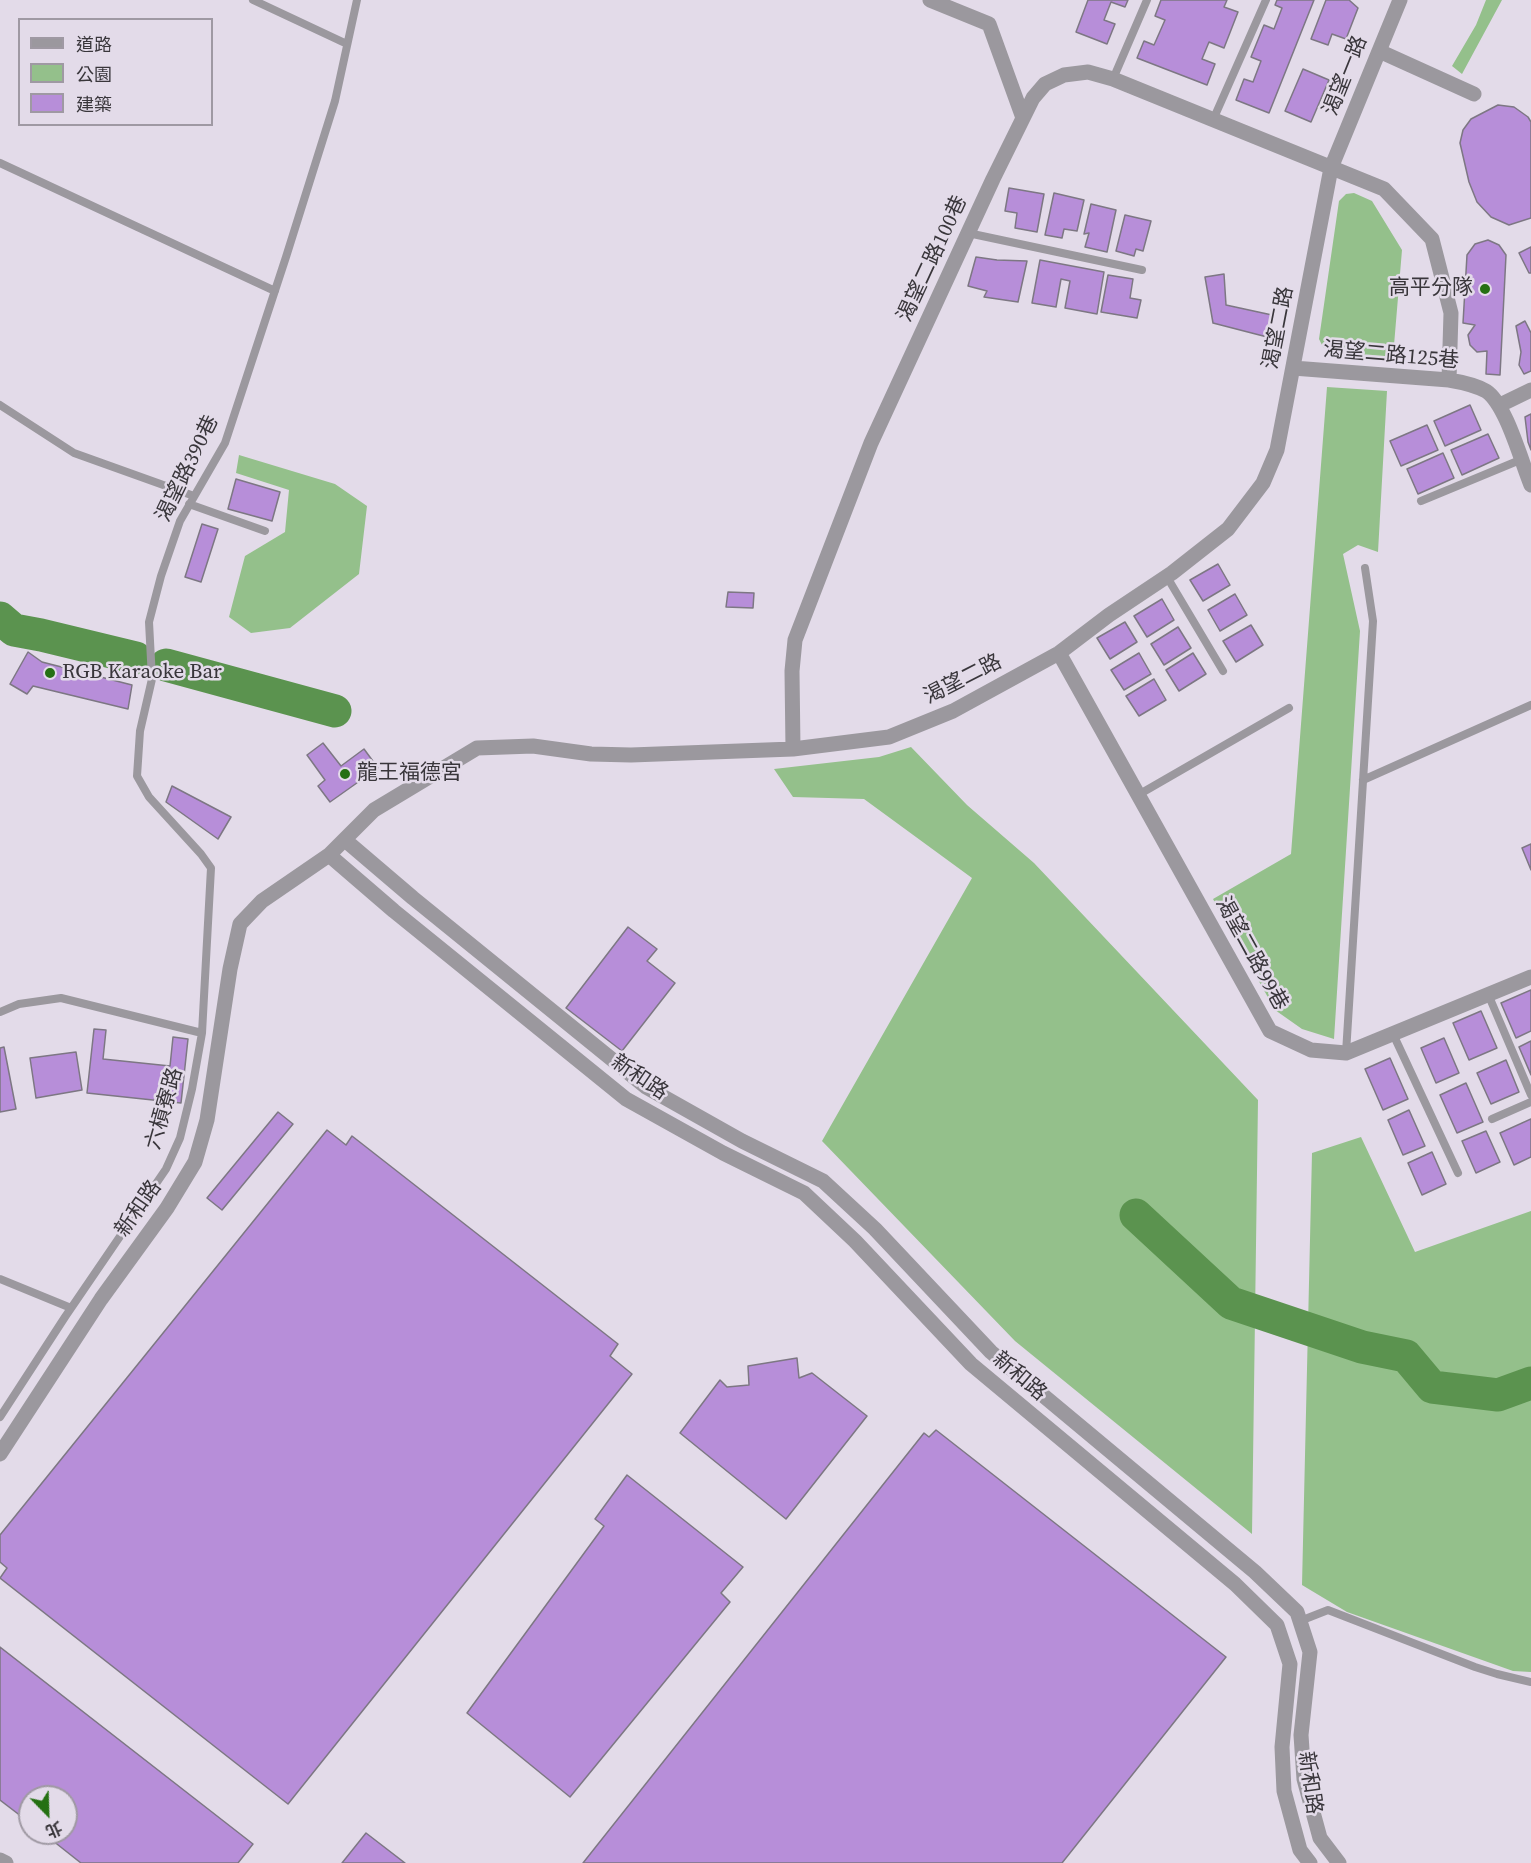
<!DOCTYPE html>
<meta charset="utf-8">
<style>
body{margin:0}
#map{position:relative;width:1531px;height:1863px;overflow:hidden;background:#e3dbe9;font-family:"Source Serif 4","Noto Sans TC",serif}
canvas{display:block}
.legend{position:absolute;left:18px;top:18px;width:195px;height:108px;box-sizing:border-box;background:#e3dbe9;border:2px solid #9f99a3;margin:0;padding:8px 10px;list-style:none;font-size:18px;color:#39363b}
.legend li{display:flex;align-items:center;gap:12px;height:30px}
.legend b{width:30px;border:2px solid #9f99a3}
.north{position:absolute;left:18px;top:1785px;width:60px;height:60px;box-sizing:border-box;background:#e3dbe9;border:2px solid #9f99a3;border-radius:50%;rotate:157deg;font-size:16px;font-weight:700;line-height:24px;text-align:center;color:#39363b}
.north::after{content:'';display:block;margin:auto;width:21px;height:27px;background:#257013;clip-path:polygon(50% 0,100% 100%,50% 72%,0 100%)}
</style>
<div id="map">
<canvas width="1531" height="1863"></canvas>
<ul class="legend">
<li><b style="height:8px;background:#9b989e"></b>道路</li>
<li><b style="height:16px;background:#94c08b"></b>公園</li>
<li><b style="height:16px;background:#b78ed9"></b>建築</li>
</ul>
<div class="north">北</div>
</div>
<script>
const g = document.querySelector('canvas').getContext('2d');
g.lineJoin = 'round';
function fillPath(path, color) { g.fillStyle = color; g.fill(path, 'evenodd'); }
function strokePath(path, color, width, dash) { g.strokeStyle = color; g.lineWidth = width; g.lineCap = dash ? 'butt' : 'round'; g.setLineDash(dash || []); g.stroke(path); }
function write(font, color, halo, rows, align = 'center') {
  g.font = font + ' "Source Serif 4","Noto Sans TC",serif'; g.lineWidth = 5; g.setLineDash([]); g.textBaseline = 'middle'; g.strokeStyle = halo; g.fillStyle = color; for (const [text, x, y, turn = 0] of rows) {
    g.save(); g.translate(x, y); g.rotate((+turn || 0) * Math.PI / 180); g.textAlign = isNaN(turn) ? turn : align; if (halo) g.strokeText(text, 0, 0); g.fillText(text, 0, 0); g.restore();
  }
}
const green = new Path2D(`
 M1486,0H1502L1462,74L1452,66L1476,25Z
 M1354,193L1372,201L1402,250L1393,357L1333,353L1323,347L1319,339L1339,201L1346,194Z
 M1327,387L1387,391L1378,552L1358,545L1343,554L1360,631L1334,1039L1302,1029L1275,1010L1213,899L1291,854Z
 M239,455L335,484L367,506L359,574L290,628L251,633L229,617L245,556L285,532L289,490L236,473Z
 M911,747L967,805L1034,863L1258,1100L1252,1534L1015,1341L822,1141L972,878L864,799L793,797L774,769L879,757Z
 M1361,1137L1415,1252L1531,1211V1672L1513,1671L1347,1612L1302,1585L1312,1153Z`);
const river = new Path2D(`
 M0,618L14,630L41,635L136,658
 M166,665L335,711
 M1136,1215L1231,1303L1362,1347L1406,1356L1432,1387L1498,1395L1531,1383`);
const building = new Path2D(`
 M1088,0H1128L1125,7L1111,2L1104,20L1115,24L1107,44L1076,32Z
 M1161,0H1227L1224,7L1238,12L1224,48L1209,42L1202,59L1215,64L1207,85L1137,58L1144,41L1154,45L1165,20L1155,16Z
 M1277,0H1314L1269,113L1236,100L1244,79L1253,82L1261,61L1251,57L1264,25L1274,29L1282,8L1275,5Z
 M1326,0H1349L1358,8L1346,39L1332,34L1328,45L1311,39Z
 M1303,69L1329,80L1311,122L1285,111Z
 M1498,105L1514,107L1528,117L1531,122V218L1509,225L1491,217L1477,202L1469,182L1460,143L1463,130L1471,119Z
 M1009,188L1044,194L1037,232L1015,228L1017,213L1005,211Z
 M1054,193L1084,200L1077,231L1064,229L1062,238L1045,235Z
 M1091,204L1116,210L1107,252L1085,247L1089,233L1084,234Z
 M1125,215L1151,221L1143,251L1136,249L1134,256L1116,251Z
 M1488,240L1499,245L1506,255L1500,375L1486,374L1487,351L1477,352L1470,345L1468,335L1475,325L1463,323L1467,255L1475,244Z
 M1531,247V273H1529L1519,253Z
 M976,257L997,260L1027,261L1018,302L984,297L987,291L968,286Z
 M1040,260L1104,272L1097,314L1065,308L1070,281L1061,279L1056,307L1032,303Z
 M1224,274L1226,305L1272,315L1271,338L1213,323L1205,277Z
 M1108,275L1133,279L1130,298L1141,300L1137,318L1101,312Z
 M1525,321L1531,333V371L1524,374L1519,365L1521,352L1516,326Z
 M1470,405L1481,430L1445,446L1434,421Z
 M1531,414V450L1528,442L1525,417Z
 M1427,425L1438,450L1401,466L1390,441Z
 M1488,434L1499,458L1462,475L1451,450Z
 M1443,453L1454,478L1418,494L1407,469Z
 M236,479L280,492L272,521L228,509Z
 M202,524L218,529L201,582L185,577Z
 M1218,564L1230,585L1203,601L1190,580Z
 M728,592L754,593L753,608L726,607Z
 M1235,594L1247,615L1220,631L1208,610Z
 M1162,599L1174,620L1147,637L1134,616Z
 M1125,622L1137,642L1110,659L1097,638Z
 M1251,625L1263,645L1236,662L1223,641Z
 M1178,627L1191,648L1164,665L1151,644Z
 M28,652L42,662L132,685L128,709L33,686L27,694L10,684Z
 M1139,653L1151,674L1124,690L1111,670Z
 M1193,653L1206,674L1179,691L1166,670Z
 M1154,679L1166,700L1139,716L1126,696Z
 M323,743L341,766L364,749L378,768L330,802L318,786L325,780L307,755Z
 M172,786L231,817L218,839L166,802Z
 M1531,844V870L1522,848Z
 M628,927L657,949L647,961L675,983L622,1051L566,1008Z
 M1531,990V1031L1516,1038L1501,1003Z
 M1481,1011L1497,1048L1469,1060L1453,1023Z
 M94,1029L106,1030L103,1059L170,1066L173,1037L188,1039L181,1103L87,1093Z
 M1444,1038L1459,1073L1436,1083L1421,1048Z
 M1531,1041V1075L1519,1047Z
 M4,1047L16,1109L0,1112V1048Z
 M76,1052L82,1090L36,1098L30,1058Z
 M1390,1058L1408,1099L1383,1110L1365,1069Z
 M1506,1060L1519,1092L1491,1104L1477,1073Z
 M1466,1083L1483,1122L1457,1133L1440,1095Z
 M1409,1110L1425,1146L1403,1155L1388,1120Z
 M278,1112L293,1124L222,1210L207,1198Z
 M1531,1119V1157L1514,1165L1500,1133Z
 M327,1130L346,1145L352,1136L618,1344L610,1356L632,1374L288,1804L0,1578L7,1568L0,1562V1535Z
 M1486,1131L1500,1162L1476,1173L1462,1141Z
 M1432,1152L1446,1184L1422,1195L1408,1163Z
 M797,1358L799,1378L812,1373L867,1416L786,1519L680,1433L720,1380L727,1387L749,1385L748,1366Z
 M936,1430L1226,1657L1062,1863H583L924,1433L929,1437Z
 M627,1475L743,1567L721,1593L730,1602L570,1797L467,1713L604,1526L595,1519Z
 M0,1647L253,1844L238,1863H81L43,1833H66V1797H30V1823L0,1800Z
 M366,1833L405,1863H342Z`);
const lane = new Path2D(`
 M253,0L347,44
 M1113,79L1147,0
 M1213,120L1266,0
 M0,163L275,291
 M968,233L1142,270
 M0,405L74,453L194,496
 M1421,501L1520,460
 M189,504L265,531
 M1167,577L1223,671
 M1363,780L1531,705
 M1138,795L1289,708
 M1488,994L1531,1095
 M0,1012L19,1004L61,998L202,1033
 M1393,1034L1458,1173
 M1346,1053L1373,621L1365,568
 M1492,1119L1531,1102
 M0,1279L71,1308
 M0,1417L65,1317L166,1169L180,1138L192,1089L202,1033L211,868L201,854L149,797L137,776L140,731L152,679L149,622L161,576L180,521L225,443L286,257L335,101L357,0
 M1300,1621L1328,1610L1475,1667L1497,1674L1531,1682`);
const street = new Path2D(`
 M930,0L989,24L1023,118
 M1379,51L1474,94
 M1293,368L1449,380C1461,382 1475,385 1486,391C1506,404 1521,461 1531,485
 M1500,405L1531,390
 M1059,653L1270,1031L1311,1050L1346,1053L1531,977
 M793,749L792,671L795,640L871,443L993,179L1033,98L1045,84L1064,75L1088,72L1113,79L1384,189L1432,239L1451,313L1449,380
 M345,840L413,898L646,1087L742,1141L823,1181L875,1229L991,1352L1255,1572L1297,1612L1310,1652L1301,1735L1304,1779L1320,1838L1339,1863
 M329,855L394,911L626,1099L723,1153L804,1193L855,1241L971,1364L1235,1584L1277,1625L1290,1664L1282,1747L1284,1791L1300,1850L1310,1863
 M0,1454L101,1299L167,1208L195,1162L207,1120L230,969L240,924L262,901L329,855L374,810L477,748L533,746L591,754L631,755L793,749L889,737L953,711L1059,653L1109,615L1172,573L1228,529L1263,483L1277,450L1331,168L1400,0
 M0,1860L6,1863`);
const markers = [
 [1485,289,6,"#257013"],
 [50,673,6,"#257013"],
 [345,774,6,"#257013"]
];
const streetNames = [
 ["渴望一路",1346,76,-68],
 ["渴望二路100巷",933,259,-65],
 ["渴望二路",1279,328,-79],
 ["渴望二路125巷",1391,356,5],
 ["渴望路390巷",188,469,-64],
 ["渴望二路",963,680,-27],
 ["渴望二路99巷",1251,954,61],
 ["新和路",639,1078,34],
 ["六槓寮路",165,1109,-74],
 ["新和路",139,1209,-55],
 ["新和路",1019,1377,40],
 ["新和路",1309,1783,82]
];
const poiNames = [
 ["高平分隊",1473,289,"right"],
 ["RGB Karaoke Bar",62,673],
 ["龍王福德宮",357,774]
];
fillPath(green, '#94c08b');
strokePath(river, '#5b934f', 33);
fillPath(building, '#b78ed9');
strokePath(building, '#7d7783', 1.5);
strokePath(lane, '#9b989e', 8);
strokePath(street, '#9b989e', 15);
for (const [x, y, r, color] of markers) { const dot = new Path2D(); dot.arc(x, y, r, 0, 2 * Math.PI); g.fillStyle = color; g.fill(dot); strokePath(dot, '#e3dbe9', 2); }
write('21px', '#39363b', '#e3dbe9', streetNames);
write('21px', '#39363b', '#e3dbe9', poiNames, 'left');
</script>
